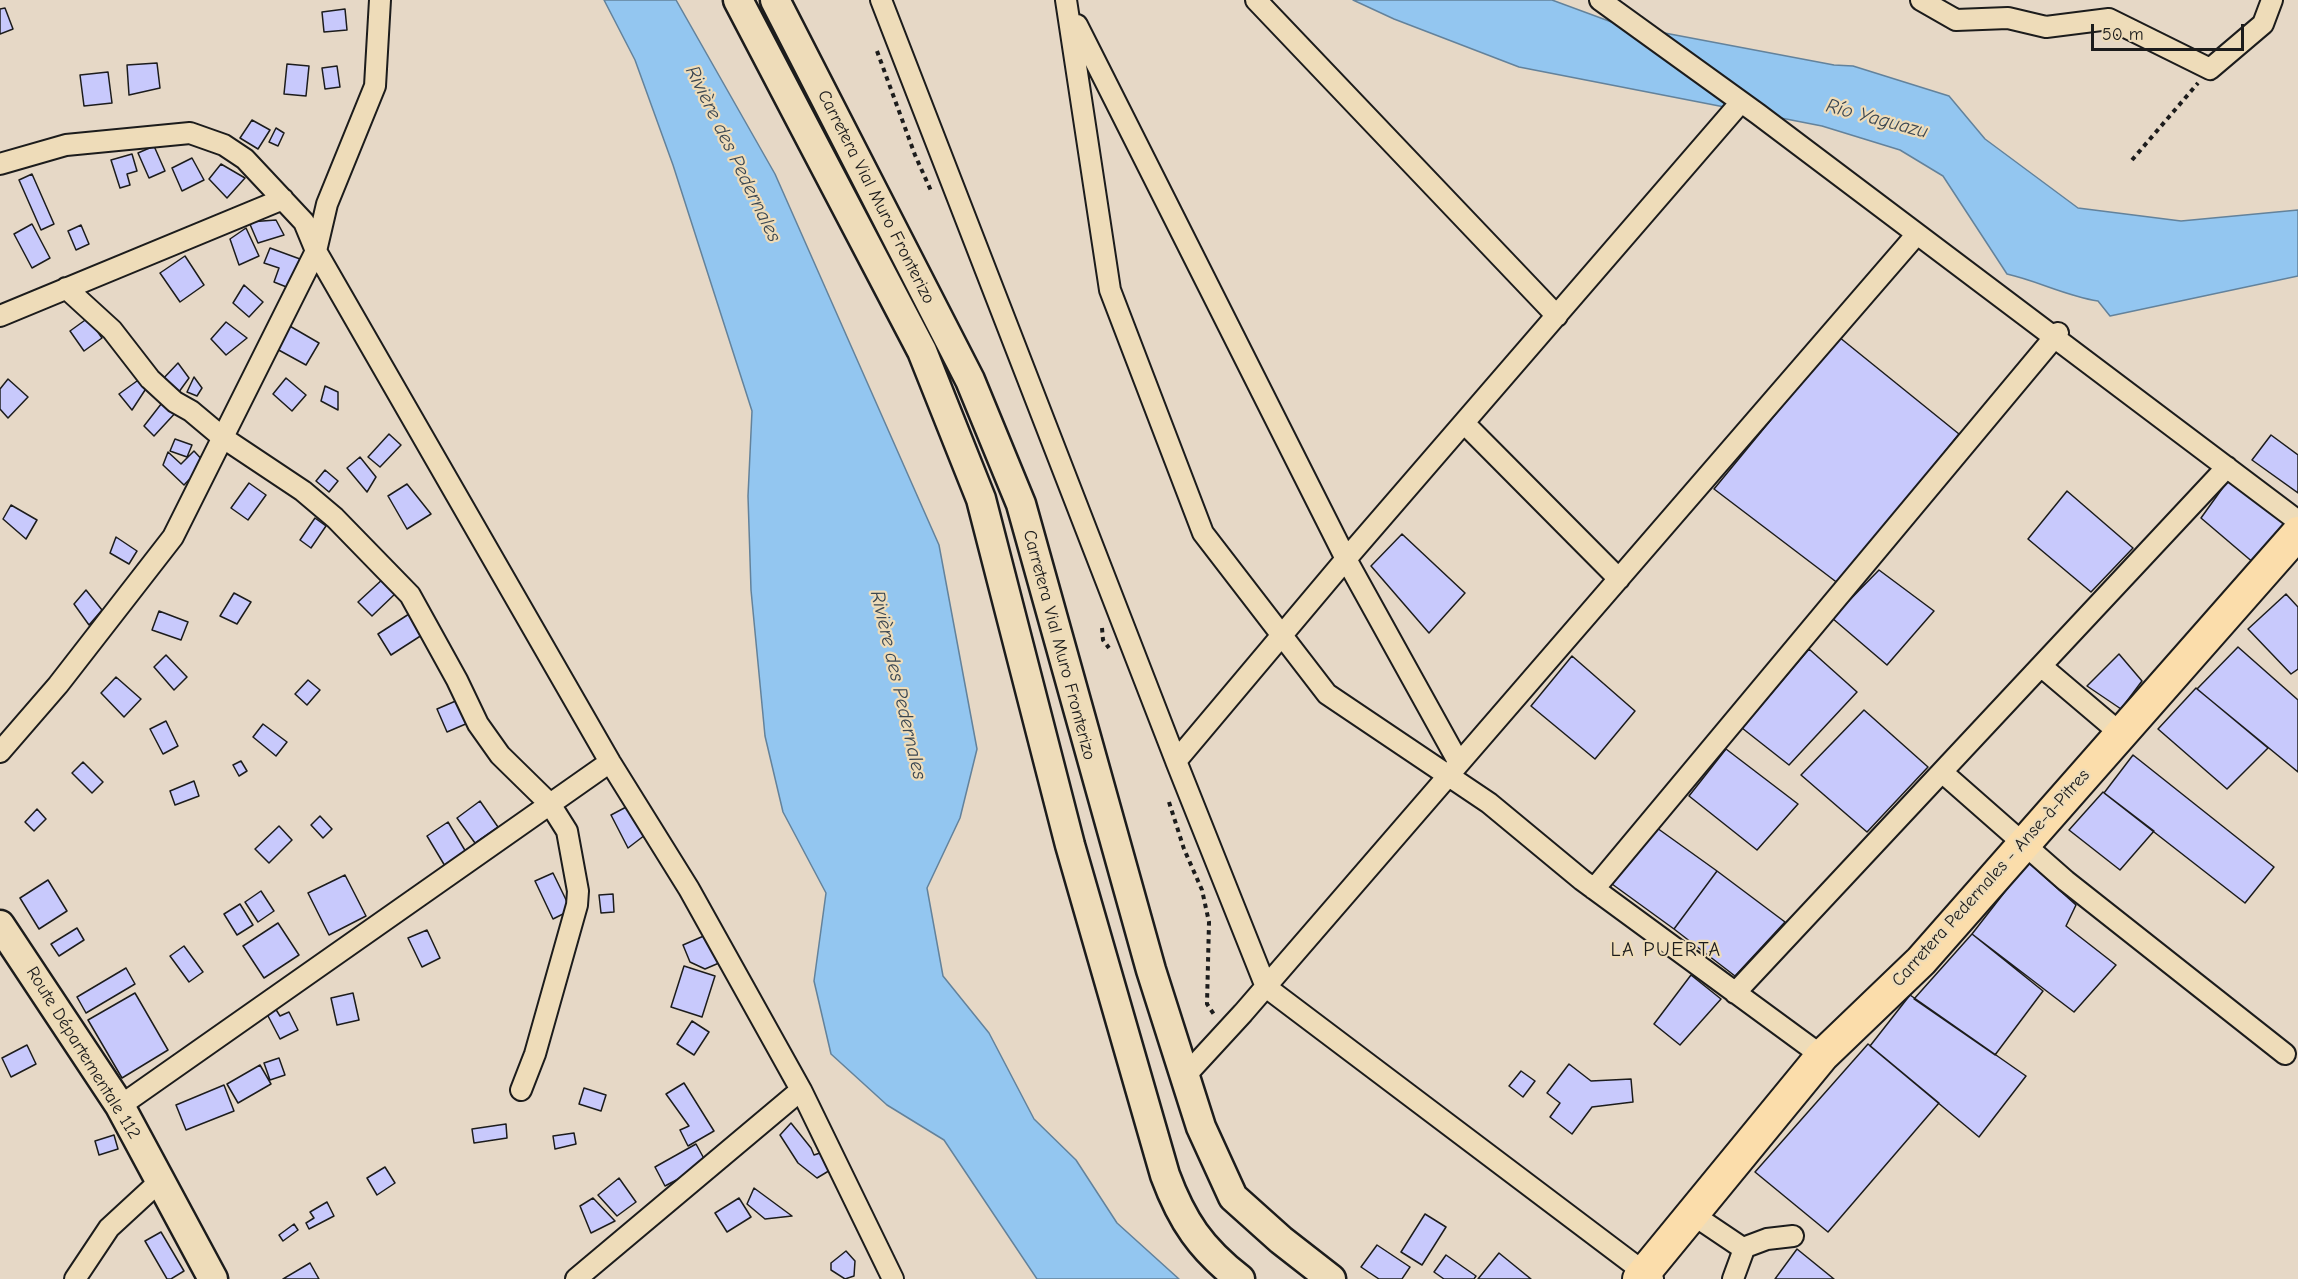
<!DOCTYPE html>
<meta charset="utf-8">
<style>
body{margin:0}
#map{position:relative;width:2298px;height:1279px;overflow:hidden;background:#e6d8c6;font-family:"Comic Neue",sans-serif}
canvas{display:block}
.scale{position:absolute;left:2091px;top:24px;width:153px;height:27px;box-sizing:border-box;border:3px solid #1c1c1c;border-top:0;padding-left:8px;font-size:18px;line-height:21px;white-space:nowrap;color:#1c1c1c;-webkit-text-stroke:4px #eedcb9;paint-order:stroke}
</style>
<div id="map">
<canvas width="2298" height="1279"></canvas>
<div class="scale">50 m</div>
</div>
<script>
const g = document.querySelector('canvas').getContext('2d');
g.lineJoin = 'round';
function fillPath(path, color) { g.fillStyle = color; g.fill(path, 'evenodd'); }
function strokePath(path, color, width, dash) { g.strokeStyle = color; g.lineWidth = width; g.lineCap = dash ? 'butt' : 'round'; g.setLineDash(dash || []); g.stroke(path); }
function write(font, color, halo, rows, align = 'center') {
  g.font = font + ' "Comic Neue",sans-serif'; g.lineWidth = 4.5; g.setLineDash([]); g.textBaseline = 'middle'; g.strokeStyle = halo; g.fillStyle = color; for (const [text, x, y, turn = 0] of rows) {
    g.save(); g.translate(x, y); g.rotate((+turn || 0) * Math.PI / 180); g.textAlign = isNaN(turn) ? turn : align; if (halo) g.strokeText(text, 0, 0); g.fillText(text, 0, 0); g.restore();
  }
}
const water = new Path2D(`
 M604,0H676L775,174L939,545L977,749L960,818L927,888L943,976L989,1033L1034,1119L1076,1160L1117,1223L1179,1279H1037L944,1140L887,1105L831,1054L814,981L826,893L783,812L765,736L751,590L748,496L752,411L673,165L635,60Z
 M1353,0H1552L1617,24L1834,65L1853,66L1949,96L1985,139L2078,208L2181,221L2298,210V276L2110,316L2098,301C2066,296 2038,281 2007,274L1943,176L1900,150L1822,126L1519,67L1394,19Z`);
const building = new Path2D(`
 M5,8L13,29L0,34V9Z
 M345,9L347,30L324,32L322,12Z
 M157,63L160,88L129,95L127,65Z
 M287,64L309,66L306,96L284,94Z
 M337,66L340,87L325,89L322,68Z
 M108,72L112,103L84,106L80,75Z
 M252,120L270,130L258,149L240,138Z
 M276,128L284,133L278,146L269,142Z
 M154,146L165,171L149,178L138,153Z
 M132,154L137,171L127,174L130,185L120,188L111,160Z
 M192,158L204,180L182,191L172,168Z
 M221,164L245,178L227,198L209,179Z
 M32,174L54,224L41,230L19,180Z
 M276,220L284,235L258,243L249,222Z
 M32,224L50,258L32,268L14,234Z
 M81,225L89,244L76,250L68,231Z
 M246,228L259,256L239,265L230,239Z
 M270,248L300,259L289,288L274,282L279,268L264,263Z
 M185,256L204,285L180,302L160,273Z
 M244,285L263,302L249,317L233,303Z
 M88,318L102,338L84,351L70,331Z
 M226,322L247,338L226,355L211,339Z
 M288,325L319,343L306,365L275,348Z
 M1839,337L1959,434L1839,584L1714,489Z
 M178,363L189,378L176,396L161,381Z
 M194,377L202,388L197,396L187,392Z
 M286,378L306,395L292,411L273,394Z
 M8,379L28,397L8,418L0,409V389Z
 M137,381L149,384L132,410L119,394Z
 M325,386L338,392V410L321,401Z
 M165,399L178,410L154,436L144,426Z
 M389,434L401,445L380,467L368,457Z
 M2271,435L2298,455V493L2252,460Z
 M175,439L192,445L187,457L170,451Z
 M194,451L205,463L184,485L163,465L168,452L181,464Z
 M360,457L376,477L367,492L347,468Z
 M325,470L338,481L329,492L316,481Z
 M2229,479L2291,525L2255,564L2201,518Z
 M249,483L266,495L248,520L231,508Z
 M407,484L431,514L407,529L388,496Z
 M2067,491L2133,548L2091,592L2028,539Z
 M11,505L37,520L26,539L3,519Z
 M315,518L326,526L311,548L300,540Z
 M1402,534L1465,593L1429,633L1371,566Z
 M116,537L137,551L129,564L110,553Z
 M1879,570L1934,611L1887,665L1832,618Z
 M384,578L397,592L372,616L358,602Z
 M86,590L102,610L89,625L74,604Z
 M234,593L251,602L237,624L220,616Z
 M2286,594L2298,607V669L2291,674L2248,629Z
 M159,611L188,622L181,640L152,630Z
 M409,614L422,635L391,655L378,634Z
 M2238,647L2298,700V772L2197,689Z
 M1809,649L1857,692L1789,765L1742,728Z
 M2119,654L2142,681L2121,709L2087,686Z
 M166,655L187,677L174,690L154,667Z
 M1572,656L1635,711L1595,759L1531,706Z
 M116,677L141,699L124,717L101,693Z
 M308,680L320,690L307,705L295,694Z
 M2196,688L2268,748L2227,789L2158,729Z
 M458,700L468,723L447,732L437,709Z
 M1864,710L1928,767L1867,832L1801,775Z
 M166,721L178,746L163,754L150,729Z
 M263,724L287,742L276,756L253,737Z
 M1726,749L1798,804L1757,850L1689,796Z
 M2133,755L2274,867L2245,903L2104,793Z
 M241,761L247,771L239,776L233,765Z
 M83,762L103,782L92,793L72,773Z
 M194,781L199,796L175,805L170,791Z
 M2103,792L2154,831L2120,870L2069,830Z
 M480,801L498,827L475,843L457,818Z
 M630,805L645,835L628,848L611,815Z
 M37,809L46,819L34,831L25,822Z
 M320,816L332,829L323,838L311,825Z
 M448,822L466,852L445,866L427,836Z
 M279,826L292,840L269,863L255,849Z
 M1657,828L1717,871L1674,929L1612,884Z
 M2028,862L2076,905L2066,926L2116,965L2074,1012L1972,934Z
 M1717,871L1785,922L1735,976L1674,929Z
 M553,873L571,910L553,919L535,881Z
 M345,875L366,916L329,935L308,893Z
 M48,880L67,911L39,929L20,898Z
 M261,891L274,911L258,922L245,902Z
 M613,894L614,912L601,913L599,895Z
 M240,904L253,925L237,935L224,914Z
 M278,923L299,955L264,978L243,946Z
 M77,928L84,940L59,956L51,944Z
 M427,930L440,958L422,967L408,938Z
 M1972,934L2043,991L1995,1055L1914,999Z
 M706,935L719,963L705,969L690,962L683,945Z
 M184,946L203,972L189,982L170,956Z
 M684,966L715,976L702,1017L671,1007Z
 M126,968L135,984L86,1013L77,997Z
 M1691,975L1721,999L1680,1045L1654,1024Z
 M135,993L168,1050L122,1078L88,1020Z
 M353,993L359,1020L337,1025L331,998Z
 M1910,995L2026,1076L1979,1137L1870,1046Z
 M275,1008L280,1016L289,1012L298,1030L280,1039L267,1014Z
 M692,1021L709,1032L694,1055L677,1044Z
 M1868,1044L1939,1103L1828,1232L1755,1172Z
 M27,1045L36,1064L11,1077L2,1058Z
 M279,1058L285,1075L270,1080L264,1063Z
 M1569,1064L1591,1081L1631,1079L1633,1102L1592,1107L1572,1134L1550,1117L1560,1103L1547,1093Z
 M260,1065L271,1084L238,1103L227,1084Z
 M1521,1071L1535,1081L1523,1097L1509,1086Z
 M684,1083L714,1131L688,1146L680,1130L689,1126L666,1094Z
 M224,1085L234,1111L186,1130L176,1105Z
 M584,1088L606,1095L601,1111L579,1104Z
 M791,1123L811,1148L814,1155L823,1152L832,1169L817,1178L798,1163L780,1135Z
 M506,1124L507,1138L474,1143L472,1129Z
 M574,1133L576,1144L555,1149L553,1136Z
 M114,1135L118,1149L99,1155L95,1141Z
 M696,1144L707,1164L665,1186L655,1167Z
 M385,1167L395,1183L377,1195L367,1178Z
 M619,1178L636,1202L617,1216L598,1195Z
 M754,1188L792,1216L765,1219L747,1204Z
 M593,1198L615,1221L591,1233L580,1206Z
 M739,1198L751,1217L727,1232L715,1213Z
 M327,1202L334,1216L309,1229L306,1223L314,1218L310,1212Z
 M1425,1214L1446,1227L1422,1265L1401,1252Z
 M294,1224L298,1230L283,1241L279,1235Z
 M161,1232L184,1271L171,1279H167L145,1241Z
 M1377,1245L1410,1267L1402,1279H1379L1361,1267Z
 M1797,1249L1834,1279H1775Z
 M846,1251L855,1261L854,1276L845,1279L831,1270V1263Z
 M1499,1253L1531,1279H1478Z
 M1446,1255L1476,1276L1474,1279H1444L1434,1272Z
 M310,1263L319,1279H283Z`);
const path = new Path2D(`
 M877,51L915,155L932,193
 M2132,160L2198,83
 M1102,628L1103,640L1109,648
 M1169,802L1184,849L1202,890L1209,922L1207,1004L1215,1016`);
const street = new Path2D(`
 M881,0L1176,761
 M1066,0L1110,290L1203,533L1327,694L1489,803L1582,880L1822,1056
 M1256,0L1557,316
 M1600,0L1758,114L2298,521
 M1921,0L1956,20L2008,18L2046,27L2109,19L2210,69L2263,24L2272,0
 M1077,25L1346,559L1459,763
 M0,164L66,145L190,133L224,145L245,159L304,222L316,251L610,762L689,889L801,1090L893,1279
 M66,288L112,330L150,379L175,402L191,411L222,437L303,491L335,518L410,595L457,680L478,724L500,755L550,804L567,831L578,891L577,905L535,1054L521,1090
 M0,316L283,199
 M1465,424L1619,579
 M2041,666L2120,733
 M0,752L58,685L173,537L316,251L327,204L375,86L380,0
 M1942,772L2066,881L2285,1054
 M1594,889L2058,333
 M1735,993L2227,467
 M1185,1076L1243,1013L1917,234
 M120,1106L610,762
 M1692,1214L1744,1249L1733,1279
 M1743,1248L1767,1239L1793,1236
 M75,1279L109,1228L160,1181
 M576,1279L801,1090
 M1653,1279L1266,987L1176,761L1346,559L1741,102`);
const secondary = new Path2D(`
 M738,0L922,351L981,499L1070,845L1165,1175C1182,1221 1201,1249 1240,1279
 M775,0L970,380L1021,504L1151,970L1201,1127L1233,1197L1281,1240L1331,1279
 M0,925L120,1106L213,1279`);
const primary = new Path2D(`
 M1639,1279L1822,1056L1921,961L2298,533`);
const streetNames = [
 ["Carretera Vial Muro Fronterizo",876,197,63],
 ["Carretera Vial Muro Fronterizo",1059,645,75],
 ["Carretera Pedernales - Anse-à-Pitres",1991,878,-48],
 ["Route Départementale 112",83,1053,58]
];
const waterNames = [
 ["Río Yaguazu",1877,119,15],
 ["Rivière des Pedernales",733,154,64],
 ["Rivière des Pedernales",898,685,77]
];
const neighbourhoodNames = [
 ["LA PUERTA",1666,950]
];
fillPath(water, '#93c6f0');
strokePath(water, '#63829b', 1.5);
fillPath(building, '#c8c9fc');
strokePath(building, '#1c1c1c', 1.5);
strokePath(street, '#1c1c1c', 24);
strokePath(secondary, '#1c1c1c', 33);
strokePath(primary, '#1c1c1c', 36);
strokePath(path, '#1c1c1c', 4, [4.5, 4.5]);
strokePath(street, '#eedcb9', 20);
strokePath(secondary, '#eedcb9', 28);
strokePath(primary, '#fbddab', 32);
write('18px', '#1c1c1c', '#eedcb9', streetNames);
write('italic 20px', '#3a4651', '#eedcb9', waterNames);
g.letterSpacing = '1.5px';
write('20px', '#1c1c1c', '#eedcb9', neighbourhoodNames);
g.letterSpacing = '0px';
</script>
